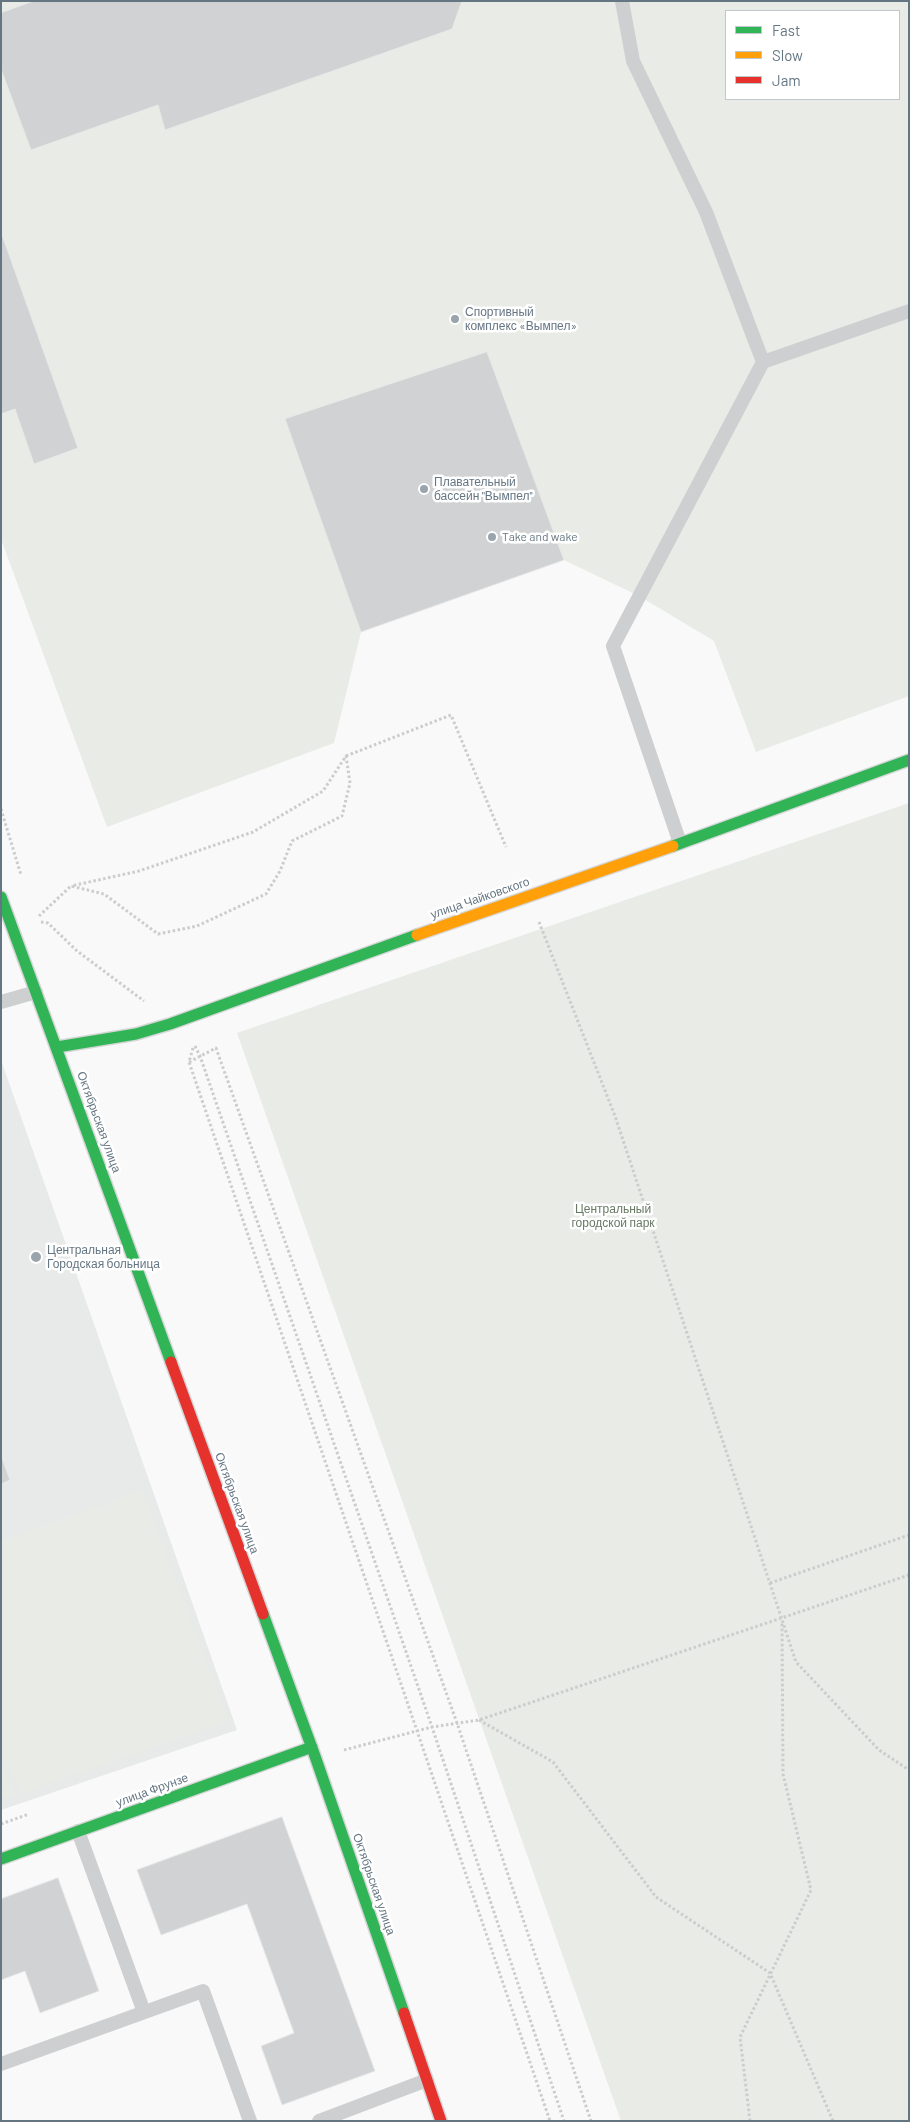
<!DOCTYPE html>
<meta charset="utf-8">
<style>
body{margin:0}
#map{position:relative;width:910px;height:2122px;overflow:hidden;background:#f9f9f9;font-family:Barlow,sans-serif}
canvas{display:block}
.frame{position:absolute;inset:0;border:2px solid #657683;pointer-events:none}
.legend{position:absolute;left:725px;top:10px;width:175px;height:90px;box-sizing:border-box;background:#fff;border:1px solid #c1c8cd;margin:0;padding:6px 9px;list-style:none;font-size:15px;color:#657683}
.legend li{display:flex;align-items:center;gap:10px;height:25px}
.legend b{width:25px;border:1px solid #c1c8cd}
</style>
<div id="map">
<canvas width="910" height="2122"></canvas>
<div class="frame"></div>
<ul class="legend">
<li><b style="height:6px;background:#30b455"></b>Fast</li>
<li><b style="height:6px;background:#ff9f0a"></b>Slow</li>
<li><b style="height:6px;background:#e5322d"></b>Jam</li>
</ul>
</div>
<script>
const g = document.querySelector('canvas').getContext('2d');
g.lineJoin = 'round';
function fillPath(path, color) { g.fillStyle = color; g.fill(path, 'evenodd'); }
function strokePath(path, color, width, dash) { g.strokeStyle = color; g.lineWidth = width; g.lineCap = dash ? 'butt' : 'round'; g.setLineDash(dash || []); g.stroke(path); }
function write(font, color, halo, rows, align = 'center') {
  g.font = font + ' Barlow,sans-serif'; g.lineWidth = 5; g.setLineDash([]); g.textBaseline = 'middle'; g.strokeStyle = halo; g.fillStyle = color; for (const [text, x, y, turn = 0] of rows) {
    g.save(); g.translate(x, y); g.rotate((+turn || 0) * Math.PI / 180); g.textAlign = isNaN(turn) ? turn : align; if (halo) g.strokeText(text, 0, 0); g.fillText(text, 0, 0); g.restore();
  }
}
const built = new Path2D(`
 M1,1060L237,1730L1,1810Z`);
const green = new Path2D(`
 M1,1H909V696L756,752L714,641L639,596L564,560L361,632L334,743L107,827L1,539ZM726,11H899V99H726Z
 M909,803V2121H621L237,1033Z
 M142,1490L229,1721L23,1793L1,1756V1541Z
 M1,1764L16,1795L1,1799Z`);
const building = new Path2D(`
 M34,1H462L452,29L165,130L158,105L31,150L1,69V13Z
 M1,232L78,448L34,464L15,409L1,414Z
 M487,352L564,560L361,632L285,419Z
 M1,1455L10,1480L1,1484Z
 M282,1817L375,2071L282,2105L261,2046L294,2033L247,1904L161,1935L137,1870Z
 M58,1878L99,1991L40,2013L25,1971L1,1980V1899Z`);
const path = new Path2D(`
 M346,756L451,715L506,847
 M1,809L21,875
 M39,916L71,886L104,894L158,934L197,926L266,894L280,871L292,841L342,816L350,783L346,756L323,791L253,832L139,871L71,886
 M41,922L48,923L77,951L144,1001
 M539,922L615,1116L796,1662L879,1750L909,1770
 M195,1046L200,1056L432,1727L564,2121
 M193,1048L189,1062L550,2121
 M189,1062L216,1048L457,1723L591,2121
 M770,1583L909,1535
 M479,1720L553,1762L656,1897L770,1973L833,2121
 M344,1750L432,1727L479,1720L909,1575
 M1,1824L29,1814
 M750,2121L740,2037L811,1890L783,1774L782,1622`);
const lane = new Path2D(`
 M622,1L633,61L706,212L763,362
 M680,843L613,646L763,362L909,311
 M1,1002L36,992
 M78,1831L144,2012
 M1,2064L203,1991L250,2121
 M319,2121L427,2080`);
const fast = new Path2D(`
 M673,846L909,760
 M1,897L171,1362
 M57,1047L136,1034L170,1024L417,935
 M263,1614L316,1759L404,2013
 M1,1859L312,1747`);
const slow = new Path2D(`
 M417,935L673,846`);
const jam = new Path2D(`
 M171,1362L263,1614
 M404,2013L441,2121`);
const markers = [
 [455,319,5,"#99a4ac"],
 [424,489,5,"#99a4ac"],
 [492,537,5,"#99a4ac"],
 [36,1257,6,"#99a4ac"]
];
const poiNames = [
 ["Спортивный",465,312],
 ["комплекс «Вымпел»",465,326],
 ["Плавательный",434,482],
 ["бассейн \"Вымпел\"",434,496],
 ["Take and wake",502,537],
 ["Центральная",47,1250],
 ["Городская больница",47,1264]
];
const streetNames = [
 ["улица Чайковского",480,898,-19],
 ["Октябрьская улица",99,1122,70],
 ["Октябрьская улица",237,1503,70],
 ["улица Фрунзе",152,1790,-20],
 ["Октябрьская улица",374,1884,71]
];
const parkNames = [
 ["Центральный",613,1209],
 ["городской парк",613,1223]
];
fillPath(built, '#e8e9e9');
fillPath(green, '#e8ebe6');
fillPath(building, '#d0d2d3');
strokePath(building, '#e8e8e8', 1);
strokePath(fast, '#d5d6d7', 14);
strokePath(slow, '#d5d6d7', 14);
strokePath(jam, '#d5d6d7', 14);
strokePath(path, '#cbcccd', 3, [2.5, 2.5]);
strokePath(lane, '#cecfd0', 14);
strokePath(fast, '#30b455', 11);
strokePath(slow, '#ff9f0a', 11);
strokePath(jam, '#e5322d', 11);
for (const [x, y, r, color] of markers) { const dot = new Path2D(); dot.arc(x, y, r, 0, 2 * Math.PI); g.fillStyle = color; g.fill(dot); strokePath(dot, '#fff', 2); }
write('12px', '#657683', '#fff', poiNames, 'left');
write('12px', '#657683', '#fff', streetNames);
write('12px', '#687a64', '#fff', parkNames);
</script>
